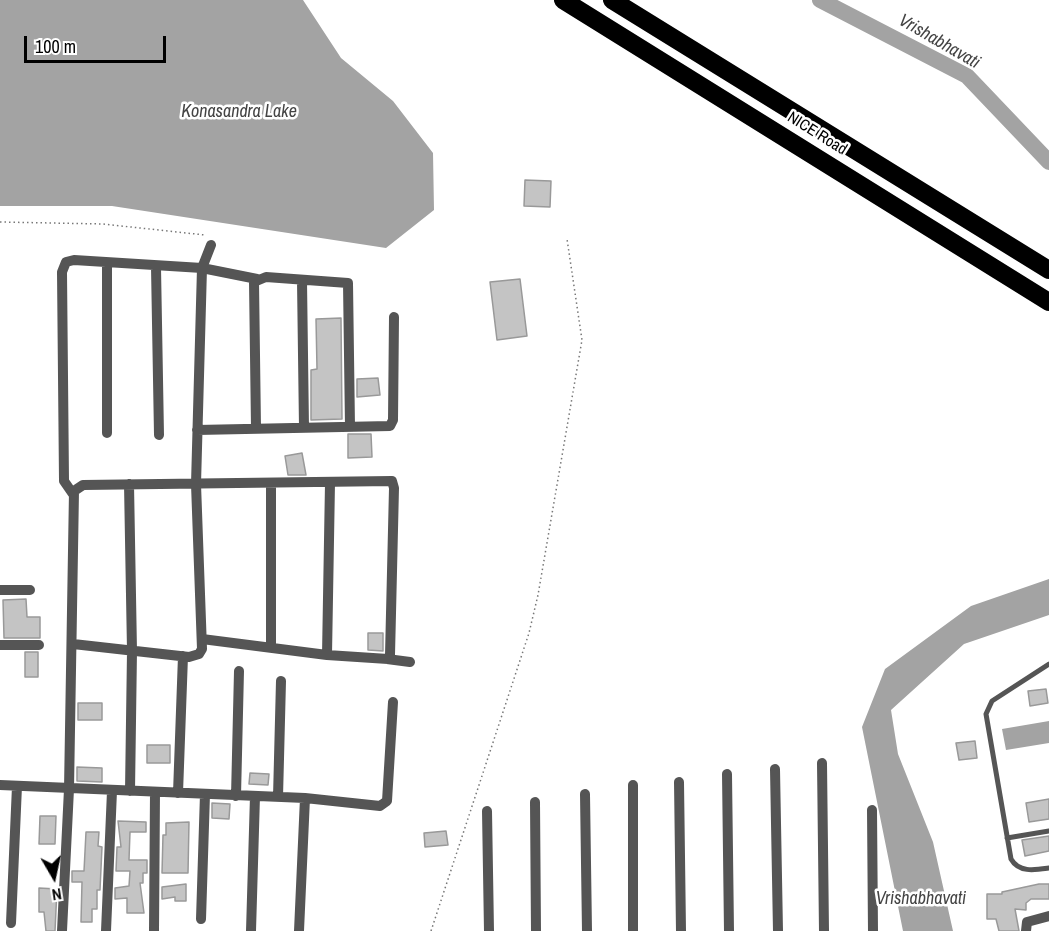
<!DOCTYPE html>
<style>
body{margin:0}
#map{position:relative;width:1049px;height:931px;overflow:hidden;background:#fff;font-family:"Archivo Narrow",sans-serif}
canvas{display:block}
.north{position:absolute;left:24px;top:847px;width:60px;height:60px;-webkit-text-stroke:4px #fff;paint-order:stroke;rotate:171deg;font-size:16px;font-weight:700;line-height:24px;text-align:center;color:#000}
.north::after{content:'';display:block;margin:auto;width:21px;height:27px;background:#000;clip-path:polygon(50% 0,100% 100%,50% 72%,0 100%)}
.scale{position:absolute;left:24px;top:36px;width:142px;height:27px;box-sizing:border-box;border:3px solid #000;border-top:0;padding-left:8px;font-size:18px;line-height:21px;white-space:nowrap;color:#000;-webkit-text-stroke:4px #fff;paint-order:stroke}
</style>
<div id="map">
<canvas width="1049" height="931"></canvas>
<div class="north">N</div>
<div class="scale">100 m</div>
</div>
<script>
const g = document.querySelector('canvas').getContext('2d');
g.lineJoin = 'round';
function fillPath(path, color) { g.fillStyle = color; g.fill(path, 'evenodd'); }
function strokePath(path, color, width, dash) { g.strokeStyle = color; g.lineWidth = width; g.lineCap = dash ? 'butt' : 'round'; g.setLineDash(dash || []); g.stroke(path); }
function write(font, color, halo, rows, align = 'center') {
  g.font = font + ' "Archivo Narrow",sans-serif'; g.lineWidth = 5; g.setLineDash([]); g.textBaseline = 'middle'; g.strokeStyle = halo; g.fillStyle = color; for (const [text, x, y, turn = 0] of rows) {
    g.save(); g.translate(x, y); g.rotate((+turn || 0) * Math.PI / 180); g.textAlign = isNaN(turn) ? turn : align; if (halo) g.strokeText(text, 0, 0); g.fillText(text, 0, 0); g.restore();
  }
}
const water = new Path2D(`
 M0,0H303L341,58L393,101L433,153L434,210L386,248L112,206H0Z
 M1049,579V615L964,644L891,710L898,754L933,842L953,931H903L862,727L885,669L971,606Z
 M1049,721V743L1006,750L1002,729Z`);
const river = new Path2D(`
 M820,0L967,76L1049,162`);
const building = new Path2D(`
 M525,180L551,181L550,207L524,206Z
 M520,279L527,336L497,340L490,282Z
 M341,318L342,419L311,420V370L317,369L316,319Z
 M378,378L380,395L357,397V379Z
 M348,434H371L372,457L348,458Z
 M302,453L306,475H288L285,456Z
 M26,599L27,617H40V638H4L3,600Z
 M368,633H383V651L368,650Z
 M25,652H38V677H25Z
 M1046,689L1048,703L1030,706L1028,691Z
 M78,703H102V720H78Z
 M975,741L977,758L959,760L956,743Z
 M147,745H170V763H147Z
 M77,767L102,768V782L77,781Z
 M250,773L269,774L268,785L249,784Z
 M1049,799V819L1029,822L1026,803Z
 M212,803L230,804L229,819L212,818Z
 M40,816H56L55,844H39Z
 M118,821L146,822V832H130L129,860H147V873H143V883H140L144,913H127V898L115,899V888L129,886L130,871H116L117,847H121Z
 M189,822L188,873H162L163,835H166V823Z
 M446,831L448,845L425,847L424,833Z
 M86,832H99L98,846L102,847L100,890H97V909H92V922H81L82,882H72V871H84Z
 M1049,836V851L1025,856L1022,840Z
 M186,884V901H175V897L162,899V887Z
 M1039,884H1049V899H1031L1026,903V910L1015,909L1019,931H999L996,919H987V894H1002V892Z
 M39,888L57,889L55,931H46L44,912H39Z`);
const path = new Path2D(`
 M0,222L103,224L205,235
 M431,931L529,633L538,595L582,340L567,239`);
const service = new Path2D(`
 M1049,664L992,701L986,714L1011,859C1019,873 1035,870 1049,868
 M1007,838L1049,831`);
const minor = new Path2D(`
 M156,267L159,435
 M302,281L304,428
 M256,428L254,282L266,277L348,283L350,427
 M197,430L390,426L393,420L394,317
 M107,433V263
 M129,484L132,651L130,791
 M73,494L64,481L62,272L66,262L74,260L202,268L257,279
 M0,590H30
 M73,644L189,657L199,654L202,649L196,484L202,268L211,245
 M0,645H39
 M271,648V484
 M327,655L330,483
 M387,659L410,662
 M822,763L824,931
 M775,769L778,931
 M727,774L729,931
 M679,782L681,931
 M0,785L305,798L380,806L387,801L393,702
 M633,785V931
 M178,793L183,656
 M585,794L587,931
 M236,796L239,671
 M278,797L281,681
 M535,802L536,931
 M872,810L873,931
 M487,811L489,931
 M201,919L205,794
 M11,923L17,786
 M62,931L69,789L74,491L83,485L392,481L394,488L390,655L388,659L327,655L202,639
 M106,931L112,791
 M154,931L155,792
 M251,931L255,796
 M299,931L305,798
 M1026,931L1027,922L1049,916`);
const motorway = new Path2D(`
 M563,0L1049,302
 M612,0L1049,270`);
const streetNames = [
 ["NICE Road",817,134,32]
];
const waterNames = [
 ["Vrishabhavati",939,42,30],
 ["Konasandra Lake",239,112],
 ["Vrishabhavati",921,899]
];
fillPath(water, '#a3a3a3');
strokePath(river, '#a3a3a3', 16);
fillPath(building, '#c4c4c4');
strokePath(building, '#999', 1.5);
strokePath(path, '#777', 1.5, [1.5, 3]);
strokePath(service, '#555', 5);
strokePath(minor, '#555', 10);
strokePath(motorway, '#000', 18);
write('16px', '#000', '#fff', streetNames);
write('italic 18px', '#444', '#fff', waterNames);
</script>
